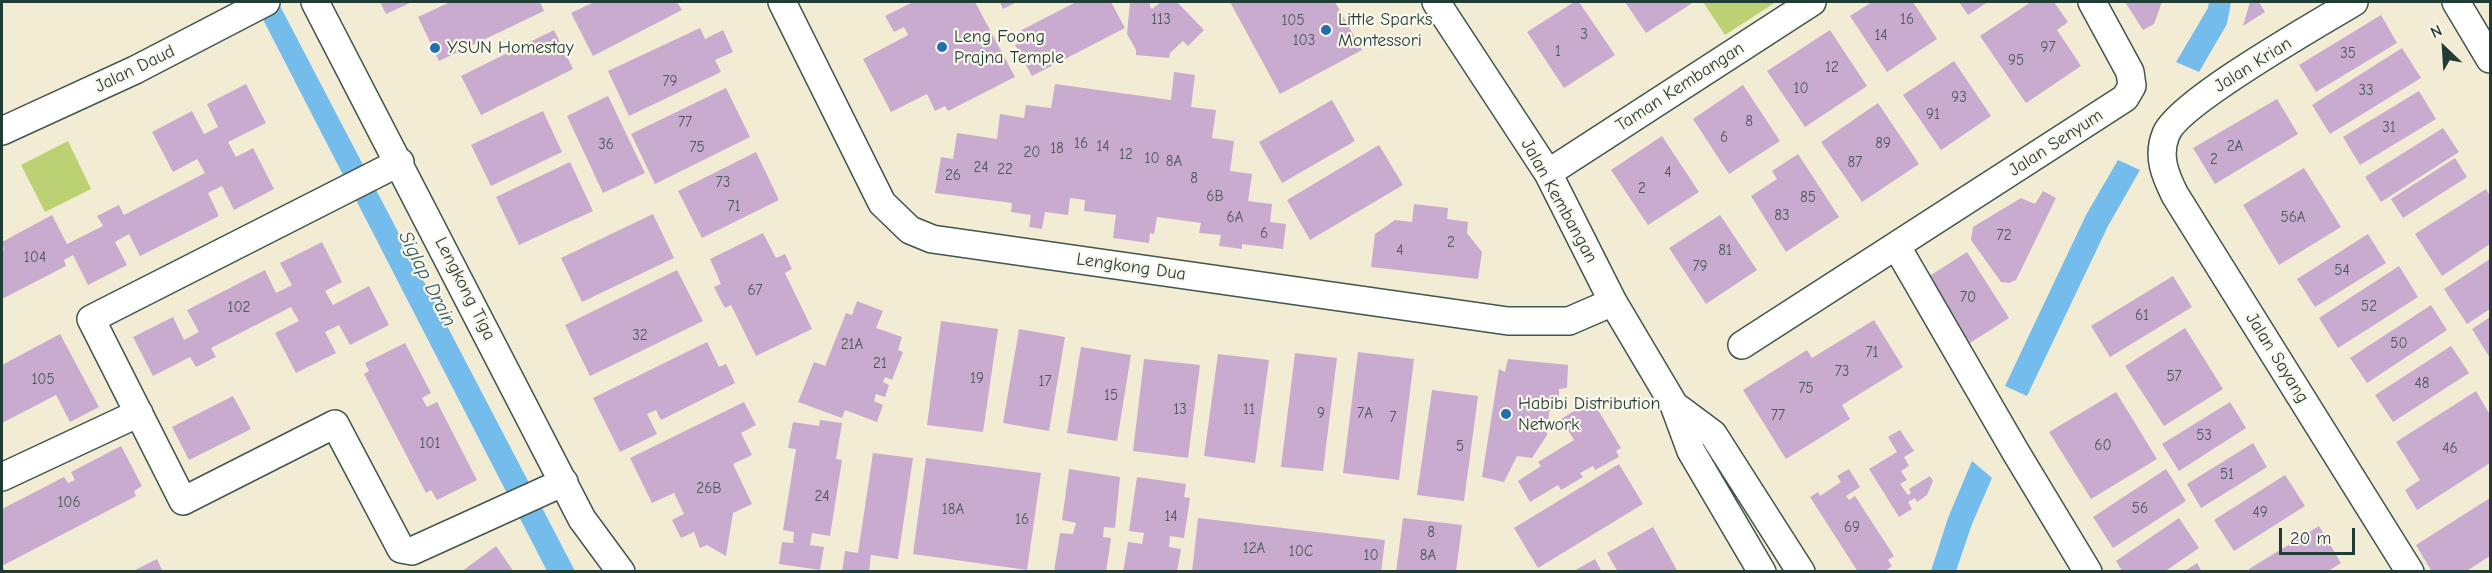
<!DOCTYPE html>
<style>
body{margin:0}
#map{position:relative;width:2492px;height:573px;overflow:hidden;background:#f3ecd5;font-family:"Comic Neue",sans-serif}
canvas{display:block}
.frame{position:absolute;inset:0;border:3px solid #1f3d34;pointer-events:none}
.north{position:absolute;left:2414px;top:18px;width:60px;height:60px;-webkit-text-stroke:4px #fbf7ec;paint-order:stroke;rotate:335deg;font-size:16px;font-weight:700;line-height:24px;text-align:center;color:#1f3d34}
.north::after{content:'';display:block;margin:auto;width:21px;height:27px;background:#1f3d34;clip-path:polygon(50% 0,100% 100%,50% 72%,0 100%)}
.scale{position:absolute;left:2279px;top:528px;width:76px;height:27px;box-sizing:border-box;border:3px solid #1f3d34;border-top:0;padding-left:8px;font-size:18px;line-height:21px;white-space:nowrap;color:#1f3d34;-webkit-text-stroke:4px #fbf7ec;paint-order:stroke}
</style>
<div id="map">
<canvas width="2492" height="573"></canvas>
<div class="frame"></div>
<div class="north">N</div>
<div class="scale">20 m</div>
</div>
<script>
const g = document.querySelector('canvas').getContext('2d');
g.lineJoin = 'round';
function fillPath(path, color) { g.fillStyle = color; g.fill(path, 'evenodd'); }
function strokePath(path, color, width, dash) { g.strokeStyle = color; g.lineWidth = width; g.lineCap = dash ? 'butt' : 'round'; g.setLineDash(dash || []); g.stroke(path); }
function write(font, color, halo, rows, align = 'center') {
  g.font = font + ' "Comic Neue",sans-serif'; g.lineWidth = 4.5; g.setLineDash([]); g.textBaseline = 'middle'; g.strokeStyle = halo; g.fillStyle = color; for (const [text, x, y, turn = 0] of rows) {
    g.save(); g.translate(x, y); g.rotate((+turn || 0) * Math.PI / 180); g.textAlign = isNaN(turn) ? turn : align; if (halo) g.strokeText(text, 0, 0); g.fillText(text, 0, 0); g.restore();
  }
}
const green = new Path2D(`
 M1703,2H1776L1725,35Z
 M68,141L91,189L45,212L21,165Z`);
const water = new Path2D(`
 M254,2H278L575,571H547Z
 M2209,2H2231L2227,24L2199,72L2176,62L2208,8Z
 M2118,160L2140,170L2108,226L2027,396L2005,386L2086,215Z
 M1972,461L1992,478L1972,524L1956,571H1931L1948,518Z`);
const building = new Path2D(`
 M380,2H412L386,14Z
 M450,2H540L544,11L439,61L418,17Z
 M594,2H677L682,10L593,56L571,13Z
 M913,2H975L1015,77L948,111L945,106L935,111L927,94L891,112L863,59L908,35L904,27L894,32L885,16Z
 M1000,2H1017L1003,9Z
 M1076,2H1111L1125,28L1032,76L1015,45L1023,42L1018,32Z
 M1130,2H1150V7L1152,9L1161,2H1177L1204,30L1188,46L1183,41L1170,53L1169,58L1136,55V50L1127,34Z
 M1230,2H1335L1362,50L1280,94Z
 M1574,2H1579L1615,55L1564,88L1527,32Z
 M1625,2H1694L1646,33Z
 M1872,2H1913L1937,39L1887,72L1850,16Z
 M1959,2H1988L1968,15Z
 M2031,2H2054L2068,22L2057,30L2081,66L2026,103L1980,36Z
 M2125,2H2162L2154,24L2143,30Z
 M2250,2H2259L2265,12L2243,26Z
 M2381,15L2397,43L2316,92L2299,65Z
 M700,28L705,39L723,30L733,52L715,60L721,72L629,116L608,71Z
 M554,30L573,69L481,115L461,76Z
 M1830,30L1867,86L1805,127L1767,71Z
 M2402,48L2421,78L2330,134L2312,105Z
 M1954,61L1991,116L1941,150L1903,95Z
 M1174,72L1195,75L1191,107L1216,110L1212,138L1234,141L1230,171L1252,174L1248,201L1272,204L1270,222L1286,224L1283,249L1242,244V249L1219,246L1221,235L1199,233L1201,223L1157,217L1154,234L1150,233L1149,243L1113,238L1116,215L1084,211L1085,200L1070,198L1068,215L1045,212L1042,229L1029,227L1031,215L1011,212L1012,203L935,193L941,157L953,159L957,133L997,139L1000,114L1024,118L1026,105L1051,108L1055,84L1171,100Z
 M246,84L266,123L228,142L236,157L253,148L274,189L234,210L222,186L208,193L219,216L140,256L129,234L115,242L127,265L88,285L73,255L64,260L66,266L2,299V251L4,250L2,242L52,215L67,244L103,226L97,216L119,205L124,215L205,173L197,159L173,172L152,132L192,111L204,134L218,127L207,104Z
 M1743,85L1780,141L1729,174L1693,119Z
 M726,88L750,137L655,184L631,134Z
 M2419,91L2436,119L2360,165L2343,137Z
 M608,96L645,173L603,193L567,116Z
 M2277,99L2298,134L2215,184L2193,148Z
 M1332,100L1355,141L1282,183L1259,142Z
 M1878,103L1919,164L1862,202L1821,142Z
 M543,111L562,152L491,186L471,145Z
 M2443,128L2459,152L2381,202L2365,177Z
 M1662,136L1699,192L1648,225L1611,170Z
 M1379,145L1403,185L1310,240L1287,200Z
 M756,152L779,200L702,238L678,191Z
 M1798,154L1839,217L1786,252L1751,196L1777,179L1772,171Z
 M2455,158L2467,177L2403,218L2391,199Z
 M570,162L593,211L519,245L496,197Z
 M2304,168L2341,227L2279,265L2243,205Z
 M2486,189L2490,196V244L2442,276L2415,234Z
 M2043,191L2056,198L2016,280L2009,283L2001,282L1971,240L1973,227L2021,198L2035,204Z
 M1414,204L1448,208L1447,219L1468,222L1467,233L1482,252L1478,279L1371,267L1375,234L1395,220L1412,222Z
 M653,214L674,258L582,302L561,258Z
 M1720,215L1757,270L1706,304L1669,248Z
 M763,233L776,258L785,254L792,269L785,273L812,329L756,356L731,305L725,308L719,297L714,287L721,284L710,259Z
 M2368,234L2386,263L2315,307L2297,279Z
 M322,242L342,282L325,291L333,305L369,286L389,325L350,345L339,325L325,332L336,353L296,373L275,333L299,321L291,307L211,348L216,357L196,367L190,357L153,376L133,337L173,317L184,340L199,332L187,310L265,270L276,293L292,285L280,263Z
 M1967,252L2009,318L1970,343L1928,277Z
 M2490,259V309L2467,324L2444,289Z
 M2399,266L2418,297L2338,348L2319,318Z
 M677,270L703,321L590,376L565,325Z
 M2173,276L2192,307L2110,357L2091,326Z
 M857,301L883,311L876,328L902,337L898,350L903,352L892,380L885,377L883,382L889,385L885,397L876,394L874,401L883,405L877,422L845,410L842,418L798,402L814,362L825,366L846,313L852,315Z
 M2431,305L2447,330L2367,383L2350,358Z
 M2490,317V358L2472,329Z
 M1874,320L1903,367L1842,405L1850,419L1786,459L1743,390L1807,350L1812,358Z
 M941,321L998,329L983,432L927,425Z
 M2185,328L2223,389L2164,426L2125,366Z
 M1019,329L1065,337L1049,431L1003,423Z
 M60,334L99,407L70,422L56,395L2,423V365Z
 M707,342L719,367L726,364L735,383L661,420L656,410L647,414L657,434L620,452L593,398Z
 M405,343L431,393L422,398L427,407L437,402L477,480L437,500L431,490L426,493L364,374L369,371L365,363Z
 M2451,346L2469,373L2393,422L2375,395Z
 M1081,347L1131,355L1117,441L1067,433Z
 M1358,352L1414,359L1399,480L1343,473Z
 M1295,353L1337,358L1323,471L1281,467Z
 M1218,354L1269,360L1255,463L1204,456Z
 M1144,359L1200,365L1188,458L1133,451Z
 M1508,359L1568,365L1567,388L1559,389V405L1549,412L1547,435L1532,458L1517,456L1504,482L1482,477L1499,369L1505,372Z
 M1432,390L1478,396L1464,501L1417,495Z
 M2476,391L2490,415V463L2417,510L2405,490L2420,480L2396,442Z
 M2116,392L2157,459L2091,499L2049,432Z
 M233,396L251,429L189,460L172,427Z
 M1592,400L1621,448L1616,451L1619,457L1595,470L1593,466L1580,473L1583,477L1561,490L1558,485L1530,502L1518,481L1541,466L1538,462L1574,440L1561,419Z
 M744,402L756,425L741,433L752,455L733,464L752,504L733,513L726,556L707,545L700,548L694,532L681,538L672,520L684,514L674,493L652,503L630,458Z
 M2230,402L2246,428L2179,471L2162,444Z
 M820,420L842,423L836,459L842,460L830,536L812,533L810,545L824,547L820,570L779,564L782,542L793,543L794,532L783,530L796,449L788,448L793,422L819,426Z
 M1900,430L1914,451L1904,457L1909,466L1901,471L1907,480L1900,484L1908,495L1911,493L1909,489L1930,476L1933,481L1927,495L1917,502L1915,498L1908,502L1912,509L1899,517L1869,469L1897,452L1888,437Z
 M2253,443L2267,467L2201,508L2187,484Z
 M121,446L142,486L134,491L136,496L2,566L6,572H2V509L64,477L68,483L75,480L71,472Z
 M873,453L913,458L898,559L871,555L869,572H842L845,551L858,553Z
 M926,458L1041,473L1027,570L913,554Z
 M1619,464L1643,504L1538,568L1514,528Z
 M1069,469L1120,477L1115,528L1104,527L1103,537L1111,538L1106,572H1054L1060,533L1073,534L1076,523L1062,520Z
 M1849,469L1860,487L1846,496L1849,500L1855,496L1894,556L1888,560L1892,566L1884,572H1858L1810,497L1818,492L1820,496L1841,482L1837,476Z
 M2166,469L2186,501L2113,548L2093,517Z
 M2285,475L2305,506L2234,551L2214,520Z
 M1137,477L1186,484L1184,497L1190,498L1184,538L1170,536L1169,547L1181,549L1177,572H1123L1128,542L1142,544L1144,533L1129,531Z
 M2490,498V556L2465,572H2432L2416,545Z
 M1198,518L1385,540L1381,572H1192Z
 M1403,518L1462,525L1456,572H1396Z
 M2179,518L2199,548L2164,572H2123L2116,561Z
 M2319,526L2341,563L2327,572H2250L2249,569Z
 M1653,527L1678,572H1618L1607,553Z
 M496,546L514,572H461Z
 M157,559L163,572H131Z
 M1595,559L1602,572H1572Z
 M2197,563L2202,572H2183Z`);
const minor = new Path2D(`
 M315,2L582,519L621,572
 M782,2L882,203L910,230L932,239L1508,321H1569L1613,302
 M1436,2L1548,173L1613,302L1674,405L1691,451L1762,572
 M2354,2C2318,24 2179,102 2166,134C2157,156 2165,175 2175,195L2410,572
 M2456,2L2490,59
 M2,131L135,70L266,2
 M400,162L91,319L183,501L335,424L401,549L412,551L564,482
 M1548,173L1812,2
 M1897,247L2015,451L2088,572
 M1742,345L2125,98L2132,86L2130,72L2092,2
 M1674,405L1713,434L1801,572
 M2,477L139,413`);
const markers = [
 [1326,30,6,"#1f6fb2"],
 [942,47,6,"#1f6fb2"],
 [435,48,6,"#1f6fb2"],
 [1506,414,6,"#1f6fb2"]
];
const numberNames = [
 ["113",1161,20],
 ["16",1907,20],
 ["105",1293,21],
 ["3",1584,35],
 ["14",1881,36],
 ["103",1304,41],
 ["97",2048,48],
 ["1",1558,52],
 ["35",2348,54],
 ["95",2016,61],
 ["12",1832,68],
 ["79",670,82],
 ["10",1801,89],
 ["33",2366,91],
 ["93",1959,98],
 ["91",1933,115],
 ["8",1749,122],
 ["77",685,123],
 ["31",2389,128],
 ["6",1724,138],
 ["16",1081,144],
 ["89",1883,144],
 ["36",606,145],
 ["14",1103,147],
 ["2A",2235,147],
 ["75",697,148],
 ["18",1057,149],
 ["20",1032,153],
 ["12",1126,155],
 ["10",1152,159],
 ["2",2214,160],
 ["8A",1174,162],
 ["87",1855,163],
 ["24",981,168],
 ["22",1005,170],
 ["4",1668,173],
 ["26",953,176],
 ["8",1194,179],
 ["73",723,183],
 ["2",1642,189],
 ["6B",1215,197],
 ["85",1808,198],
 ["71",734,207],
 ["83",1782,216],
 ["6A",1235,218],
 ["56A",2293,218],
 ["6",1264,234],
 ["72",2004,236],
 ["2",1451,243],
 ["4",1400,251],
 ["81",1725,251],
 ["104",35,258],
 ["79",1700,267],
 ["54",2342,271],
 ["67",755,291],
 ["70",1968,298],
 ["52",2369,307],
 ["102",239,308],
 ["61",2142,316],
 ["32",640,336],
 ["50",2399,344],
 ["21A",852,345],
 ["71",1872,353],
 ["21",880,364],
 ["73",1842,372],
 ["57",2174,377],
 ["19",977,379],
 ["105",43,380],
 ["17",1045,382],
 ["48",2422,384],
 ["75",1806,389],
 ["15",1111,396],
 ["13",1180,410],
 ["11",1249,410],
 ["9",1321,414],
 ["7A",1365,414],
 ["77",1778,416],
 ["7",1393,418],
 ["53",2204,436],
 ["101",430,444],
 ["60",2103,446],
 ["5",1460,447],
 ["46",2450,449],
 ["51",2227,475],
 ["26B",709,489],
 ["24",822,497],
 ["106",69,503],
 ["56",2140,509],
 ["18A",953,510],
 ["49",2260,513],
 ["14",1171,517],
 ["16",1022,520],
 ["69",1852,528],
 ["8",1431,533],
 ["12A",1254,549],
 ["10C",1301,552],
 ["10",1371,556],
 ["8A",1428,556]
];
const poiNames = [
 ["Little Sparks",1338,20],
 ["Montessori",1338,41],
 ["Leng Foong",954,37],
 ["Prajna Temple",954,58],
 ["YSUN Homestay",447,48],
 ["Habibi Distribution",1518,404],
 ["Network",1518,425]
];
const streetNames = [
 ["Jalan Krian",2253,65,-32],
 ["Jalan Daud",135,69,-26],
 ["Taman Kembangan",1680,87,-33],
 ["Jalan Senyum",2056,143,-33],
 ["Jalan Kembangan",1559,201,61],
 ["Lengkong Dua",1131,267,8],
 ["Lengkong Tiga",465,289,63],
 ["Jalan Sayang",2277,358,58]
];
const waterNames = [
 ["Siglap Drain",427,279,63]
];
fillPath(green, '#bcd174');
fillPath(water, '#74bcec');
fillPath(building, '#c9abcf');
strokePath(minor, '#3f574c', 30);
strokePath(minor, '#fff', 27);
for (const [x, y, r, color] of markers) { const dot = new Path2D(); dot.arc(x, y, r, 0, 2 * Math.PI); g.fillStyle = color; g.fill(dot); strokePath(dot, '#fbf7ec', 2); }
write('15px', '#4a585b', null, numberNames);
write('18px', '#1f3d34', '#fbf7ec', poiNames, 'left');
write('18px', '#1f3d34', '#fbf7ec', streetNames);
write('italic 20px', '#345d62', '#fbf7ec', waterNames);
</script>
